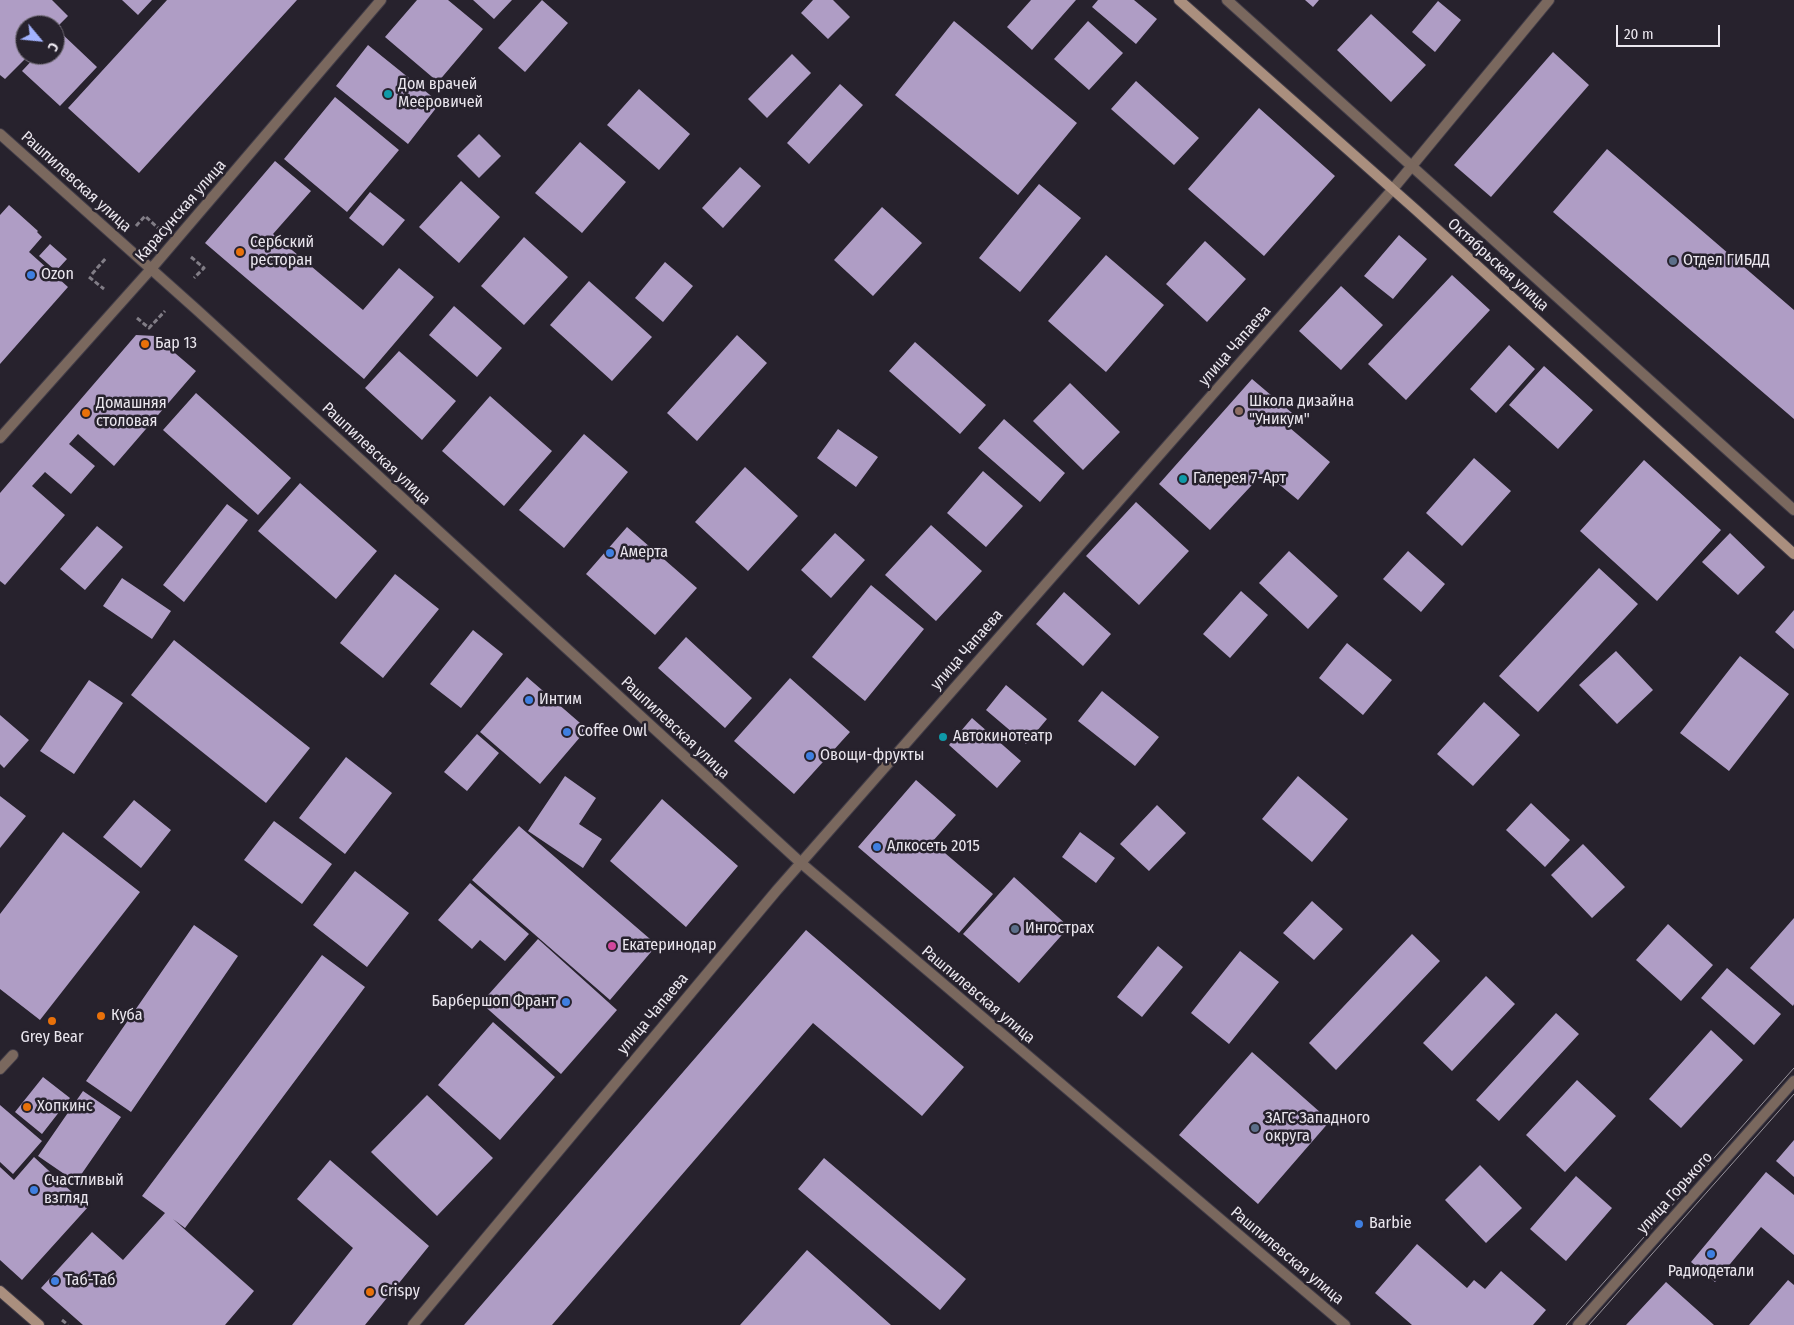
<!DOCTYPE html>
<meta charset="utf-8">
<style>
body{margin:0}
#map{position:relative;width:1794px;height:1325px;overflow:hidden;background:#27222d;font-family:"Fira Sans Condensed",sans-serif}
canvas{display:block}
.north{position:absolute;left:15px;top:15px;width:50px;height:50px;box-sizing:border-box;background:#27222d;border:1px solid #75707a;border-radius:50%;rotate:118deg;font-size:14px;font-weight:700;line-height:20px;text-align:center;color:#eae6ee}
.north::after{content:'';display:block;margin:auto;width:18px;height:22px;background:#a2b2fd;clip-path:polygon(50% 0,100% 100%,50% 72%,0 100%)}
.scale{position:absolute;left:1616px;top:25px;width:104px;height:22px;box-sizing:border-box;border:2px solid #eae6ee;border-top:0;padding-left:6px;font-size:15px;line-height:18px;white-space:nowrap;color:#eae6ee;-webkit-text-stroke:4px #27222d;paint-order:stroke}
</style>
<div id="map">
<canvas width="1794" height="1325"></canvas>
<div class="north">С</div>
<div class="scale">20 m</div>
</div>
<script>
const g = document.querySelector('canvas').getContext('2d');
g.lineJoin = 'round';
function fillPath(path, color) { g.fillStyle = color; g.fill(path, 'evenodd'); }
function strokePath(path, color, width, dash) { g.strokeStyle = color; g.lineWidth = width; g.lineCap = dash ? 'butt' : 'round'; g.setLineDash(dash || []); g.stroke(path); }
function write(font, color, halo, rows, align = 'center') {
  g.font = font + ' "Fira Sans Condensed",sans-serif'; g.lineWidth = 5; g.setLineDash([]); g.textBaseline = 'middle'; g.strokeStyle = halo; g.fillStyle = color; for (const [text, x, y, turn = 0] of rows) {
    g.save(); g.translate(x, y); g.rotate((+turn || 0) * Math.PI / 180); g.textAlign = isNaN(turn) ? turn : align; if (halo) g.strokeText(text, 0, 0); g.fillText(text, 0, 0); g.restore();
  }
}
const building = new Path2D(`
 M0,0H52L68,16L55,29V25H25V55H29L5,79L0,75Z
 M122,0H152L138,15Z
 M167,0H297L139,173L68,108Z
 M417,0H448L483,29L438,82L385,37Z
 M473,0H512L494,19Z
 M542,0L568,23L525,72L498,48Z
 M813,0H833L850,17L828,39L801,13Z
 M1031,0H1076L1032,50L1007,27Z
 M1098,0H1134L1157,19L1136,44L1092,7Z
 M1305,0H1319L1313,7Z
 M1438,1L1461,20L1435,52L1412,32Z
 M1371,14L1426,65L1391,102L1337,50Z
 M954,21L1077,123L1018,195L895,95Z
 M1088,21L1123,53L1089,90L1054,59Z
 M59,31L97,67L60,106L22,71L37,55H55V35Z
 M368,45L440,103L408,144L336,86Z
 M1553,52L1589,85L1491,197L1454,165Z
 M792,54L811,73L767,118L748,99Z
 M1136,81L1199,138L1174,165L1111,109Z
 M840,84L863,105L809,164L787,143Z
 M639,89L690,134L659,170L607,125Z
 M335,97L399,150L347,212L284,159Z
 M1259,108L1335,176L1264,256L1188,189Z
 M479,134L501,156L479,178L457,156Z
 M580,142L626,182L582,233L535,193Z
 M1607,149L1794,310V419L1553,212Z
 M275,161L311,191L273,234L363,310L399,268L434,297L364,379L205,243Z
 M740,167L761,186L723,228L702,208Z
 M461,181L500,217L459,263L419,227Z
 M1039,184L1081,218L1020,292L979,258Z
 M370,192L405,220L383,246L349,218Z
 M9,205L38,231L37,232L42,237L29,252L68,287L0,364V215Z
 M882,207L922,243L873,296L834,260Z
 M1399,235L1427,259L1393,299L1364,276Z
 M524,237L568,277L524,325L481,286Z
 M1205,241L1246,279L1207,322L1166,284Z
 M50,244L67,259L56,271L39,256Z
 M1106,255L1164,305L1106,372L1048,321Z
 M665,262L693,286L663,322L635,298Z
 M1452,275L1490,310L1406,400L1368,364Z
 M589,281L652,337L612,381L550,325Z
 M1341,286L1383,325L1341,370L1299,331Z
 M454,306L502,348L477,377L429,335Z
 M136,335L155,336L196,371L114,466L78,434L69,444L95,466L71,494L45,472L32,486L65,515L5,585L0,581V493Z
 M737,335L767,363L697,441L667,413Z
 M915,342L986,405L960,434L889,371Z
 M1509,345L1535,369L1496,413L1470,389Z
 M399,351L456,401L422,440L365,388Z
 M1544,366L1593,410L1558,449L1509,405Z
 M1252,379L1298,418L1290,428L1330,462L1298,500L1264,472L1210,530L1159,484Z
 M1070,383L1120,432L1083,470L1033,421Z
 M196,393L291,478L258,515L163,430Z
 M490,396L552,451L504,506L442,451Z
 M1004,419L1065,473L1040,502L978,448Z
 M838,429L878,457L856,487L817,458Z
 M584,434L628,472L564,548L519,510Z
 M1474,458L1511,491L1462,546L1426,513Z
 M1644,460L1721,530L1657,601L1580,531Z
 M745,467L798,516L748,571L695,522Z
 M983,471L1023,506L986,547L947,513Z
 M300,483L377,551L336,599L258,531Z
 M1136,502L1189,551L1139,605L1086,556Z
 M227,504L248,520L184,602L163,585Z
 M931,525L982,571L936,621L885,575Z
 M97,526L123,547L85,590L60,569Z
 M627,527L697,588L655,635L586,574Z
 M835,533L865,560L831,598L801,570Z
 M1730,533L1765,567L1738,595L1702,562Z
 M1289,551L1338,596L1308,629L1259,583Z
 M1408,551L1445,584L1421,612L1383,579Z
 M1599,568L1638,604L1538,712L1499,676Z
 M395,574L439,609L383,678L340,643Z
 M122,578L171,611L152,639L103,606Z
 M871,585L924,629L865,701L812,657Z
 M1241,591L1268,615L1230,658L1203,634Z
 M1064,592L1111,634L1083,666L1036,624Z
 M1794,610V649L1775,632Z
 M473,630L503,654L461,708L430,684Z
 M686,637L752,698L725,728L658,668Z
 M174,640L310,748L266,803L131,695Z
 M1347,643L1392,680L1363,715L1319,678Z
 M1616,651L1653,690L1617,724L1579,685Z
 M1740,656L1789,694L1729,771L1680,733Z
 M527,677L587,729L540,784L480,732Z
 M790,678L850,732L794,794L734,741Z
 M89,680L123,703L74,774L40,751Z
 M1006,685L1047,719L1026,744L986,710Z
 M1102,691L1159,737L1135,766L1078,721Z
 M1484,702L1520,735L1473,786L1437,754Z
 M0,715L29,740L4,768L0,764Z
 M972,718L1021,761L997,788L949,745Z
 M477,734L499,753L467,791L444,772Z
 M346,757L392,793L345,854L299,818Z
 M565,776L596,798L579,824L602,839L583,868L528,831Z
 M1298,776L1348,819L1312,862L1262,819Z
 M916,780L956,815L932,842L993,894L959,933L858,847Z
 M0,796L26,816L0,848Z
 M662,799L738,866L686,927L610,861Z
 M134,800L171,830L141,868L103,837Z
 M1531,803L1570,840L1545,867L1506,830Z
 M1157,805L1186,833L1149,871L1120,844Z
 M274,821L332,864L302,904L244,860Z
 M519,826L657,945L610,1000L472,880Z
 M63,832L140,892L40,1020L0,989V914Z
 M1080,832L1115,858L1096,883L1062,857Z
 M1583,844L1625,887L1592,918L1551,875Z
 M355,871L409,913L367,967L313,925Z
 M1014,877L1069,927L1019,983L963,934Z
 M470,883L529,934L505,961L480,940L472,949L438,920Z
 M1312,901L1343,929L1314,960L1283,933Z
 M1794,918V1004L1793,1006L1750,968Z
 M1668,924L1713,965L1681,1001L1636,960Z
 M194,925L238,956L131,1112L86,1081Z
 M806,930L964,1067L922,1116L813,1023L552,1325H464Z
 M1412,934L1440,961L1336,1070L1309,1043Z
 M538,939L617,1010L561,1074L481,1003Z
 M1158,946L1183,967L1142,1017L1117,997Z
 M1240,951L1279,982L1229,1044L1191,1013Z
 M322,955L365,987L185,1228L173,1219L254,1291L225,1325H83L41,1288L92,1232L123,1260L165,1213L142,1196Z
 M1727,968L1781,1014L1754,1045L1701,998Z
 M1486,976L1515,1004L1452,1071L1423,1043Z
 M1556,1013L1579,1034L1499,1121L1476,1100Z
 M493,1022L555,1077L500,1140L438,1085Z
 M1711,1030L1743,1060L1681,1128L1649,1099Z
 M1252,1052L1330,1121L1258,1204L1179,1135Z
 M43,1077L70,1098L42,1134L15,1112Z
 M1577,1080L1616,1116L1565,1172L1526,1135Z
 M83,1091L121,1117L76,1182L38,1156Z
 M427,1095L493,1158L437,1216L371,1152Z
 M0,1105L42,1141L13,1174L0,1162Z
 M1794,1140V1177L1776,1161Z
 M34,1157L88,1207L22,1280L0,1260V1167L14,1180Z
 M824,1158L966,1279L940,1310L798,1189Z
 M330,1160L429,1246L365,1325H292L353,1248L297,1199Z
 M1480,1165L1522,1208L1486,1243L1445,1200Z
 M1766,1172L1794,1195V1255L1761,1227L1715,1282L1691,1262Z
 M1576,1176L1612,1208L1566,1261L1530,1229Z
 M1417,1244L1467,1288L1474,1280L1485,1289L1501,1271L1546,1310L1533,1325H1412L1375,1293Z
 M807,1250L891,1325H740Z
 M1788,1280L1794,1285V1325H1749Z
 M1666,1282L1714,1325H1626Z`);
const path = new Path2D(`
 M136,226L145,216L158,228
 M191,257L204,268L194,278
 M92,274L106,258
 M89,277L104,289
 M137,318L149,328L165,311
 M62,1320L68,1325`);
const service = new Path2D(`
 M0,1069L13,1055`);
const minor = new Path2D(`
 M413,1325L777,890L1392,190L1549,0
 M1578,1325L1794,1081`);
const tertiary = new Path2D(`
 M1227,0L1794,510
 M0,134L197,310L801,863L1345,1325
 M0,438L151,269L381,0`);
const secondary = new Path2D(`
 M1179,0L1416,210L1794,554
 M0,1291L39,1325`);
const tram = new Path2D(`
 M1566,1325L1794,1068
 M1589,1325L1794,1094`);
const markers = [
 [388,94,5,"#0f9aa8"],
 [240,252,5,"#e8710a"],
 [1673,261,5,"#5c6f8a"],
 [31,275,5,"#3f7fe0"],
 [145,344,5,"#e8710a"],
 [1239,411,5,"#8d6e63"],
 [86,413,5,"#e8710a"],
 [1183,479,5,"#0f9aa8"],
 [610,553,5,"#3f7fe0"],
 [529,700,5,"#3f7fe0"],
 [567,732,5,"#3f7fe0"],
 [943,737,5,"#0f9aa8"],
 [810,756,5,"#3f7fe0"],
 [877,847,5,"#3f7fe0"],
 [1015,929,5,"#5c6f8a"],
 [612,946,5,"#d1479c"],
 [566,1002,5,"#3f7fe0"],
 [101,1016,5,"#e8710a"],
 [52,1021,5,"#e8710a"],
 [27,1107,5,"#e8710a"],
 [1255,1128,5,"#5c6f8a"],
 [34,1190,5,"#3f7fe0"],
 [1359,1224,5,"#3f7fe0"],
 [1711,1254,5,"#3f7fe0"],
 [55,1281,5,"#3f7fe0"],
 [370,1292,5,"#e8710a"]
];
const poiNames = [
 ["Дом врачей",398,85],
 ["Мееровичей",398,103],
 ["Сербский",250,243],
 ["ресторан",250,261],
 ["Отдел ГИБДД",1683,261],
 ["Ozon",41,275],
 ["Бар 13",155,344],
 ["Школа дизайна",1249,402],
 ["\"Уникум\"",1249,420],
 ["Домашняя",96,404],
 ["столовая",96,422],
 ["Галерея 7-Арт",1193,479],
 ["Амерта",620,553],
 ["Интим",539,700],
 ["Coffee Owl",577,732],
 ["Автокинотеатр",953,737],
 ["Овощи-фрукты",820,756],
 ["Алкосеть 2015",887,847],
 ["Ингострах",1025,929],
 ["Екатеринодар",622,946],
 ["Барбершоп Франт",556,1002,"right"],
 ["Куба",111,1016],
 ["Grey Bear",52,1038,"center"],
 ["Хопкинс",37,1107],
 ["ЗАГС Западного",1265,1119],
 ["округа",1265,1137],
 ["Счастливый",44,1181],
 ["взгляд",44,1199],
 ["Barbie",1369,1224],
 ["Радиодетали",1711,1272,"center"],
 ["Таб-Таб",65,1281],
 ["Crispy",380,1292]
];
const streetNames = [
 ["Рашпилевская улица",76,182,42],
 ["Карасунская улица",181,211,-49],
 ["Октябрьская улица",1498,265,42],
 ["улица Чапаева",1235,346,-49],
 ["Рашпилевская улица",376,454,43],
 ["улица Чапаева",967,650,-49],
 ["Рашпилевская улица",675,728,43],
 ["Рашпилевская улица",978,995,40],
 ["улица Чапаева",653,1014,-50],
 ["улица Горького",1675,1193,-48],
 ["Рашпилевская улица",1287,1256,40]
];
fillPath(building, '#af9dc5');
strokePath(service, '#423d48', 12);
strokePath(minor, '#423d48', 12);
strokePath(tertiary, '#423d48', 12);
strokePath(secondary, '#423d48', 12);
strokePath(path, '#817d86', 3, [5, 2.5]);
strokePath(service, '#7a685e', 10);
strokePath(minor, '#7a685e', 10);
strokePath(tertiary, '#7a685e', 10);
strokePath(secondary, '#aa8f7e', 10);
strokePath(tram, '#98949d', 1);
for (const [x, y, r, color] of markers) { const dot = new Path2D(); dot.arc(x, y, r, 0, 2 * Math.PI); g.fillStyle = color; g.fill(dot); strokePath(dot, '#27222d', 2); }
write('16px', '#eae6ee', '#27222d', poiNames, 'left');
write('16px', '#eae6ee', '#27222d', streetNames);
</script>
